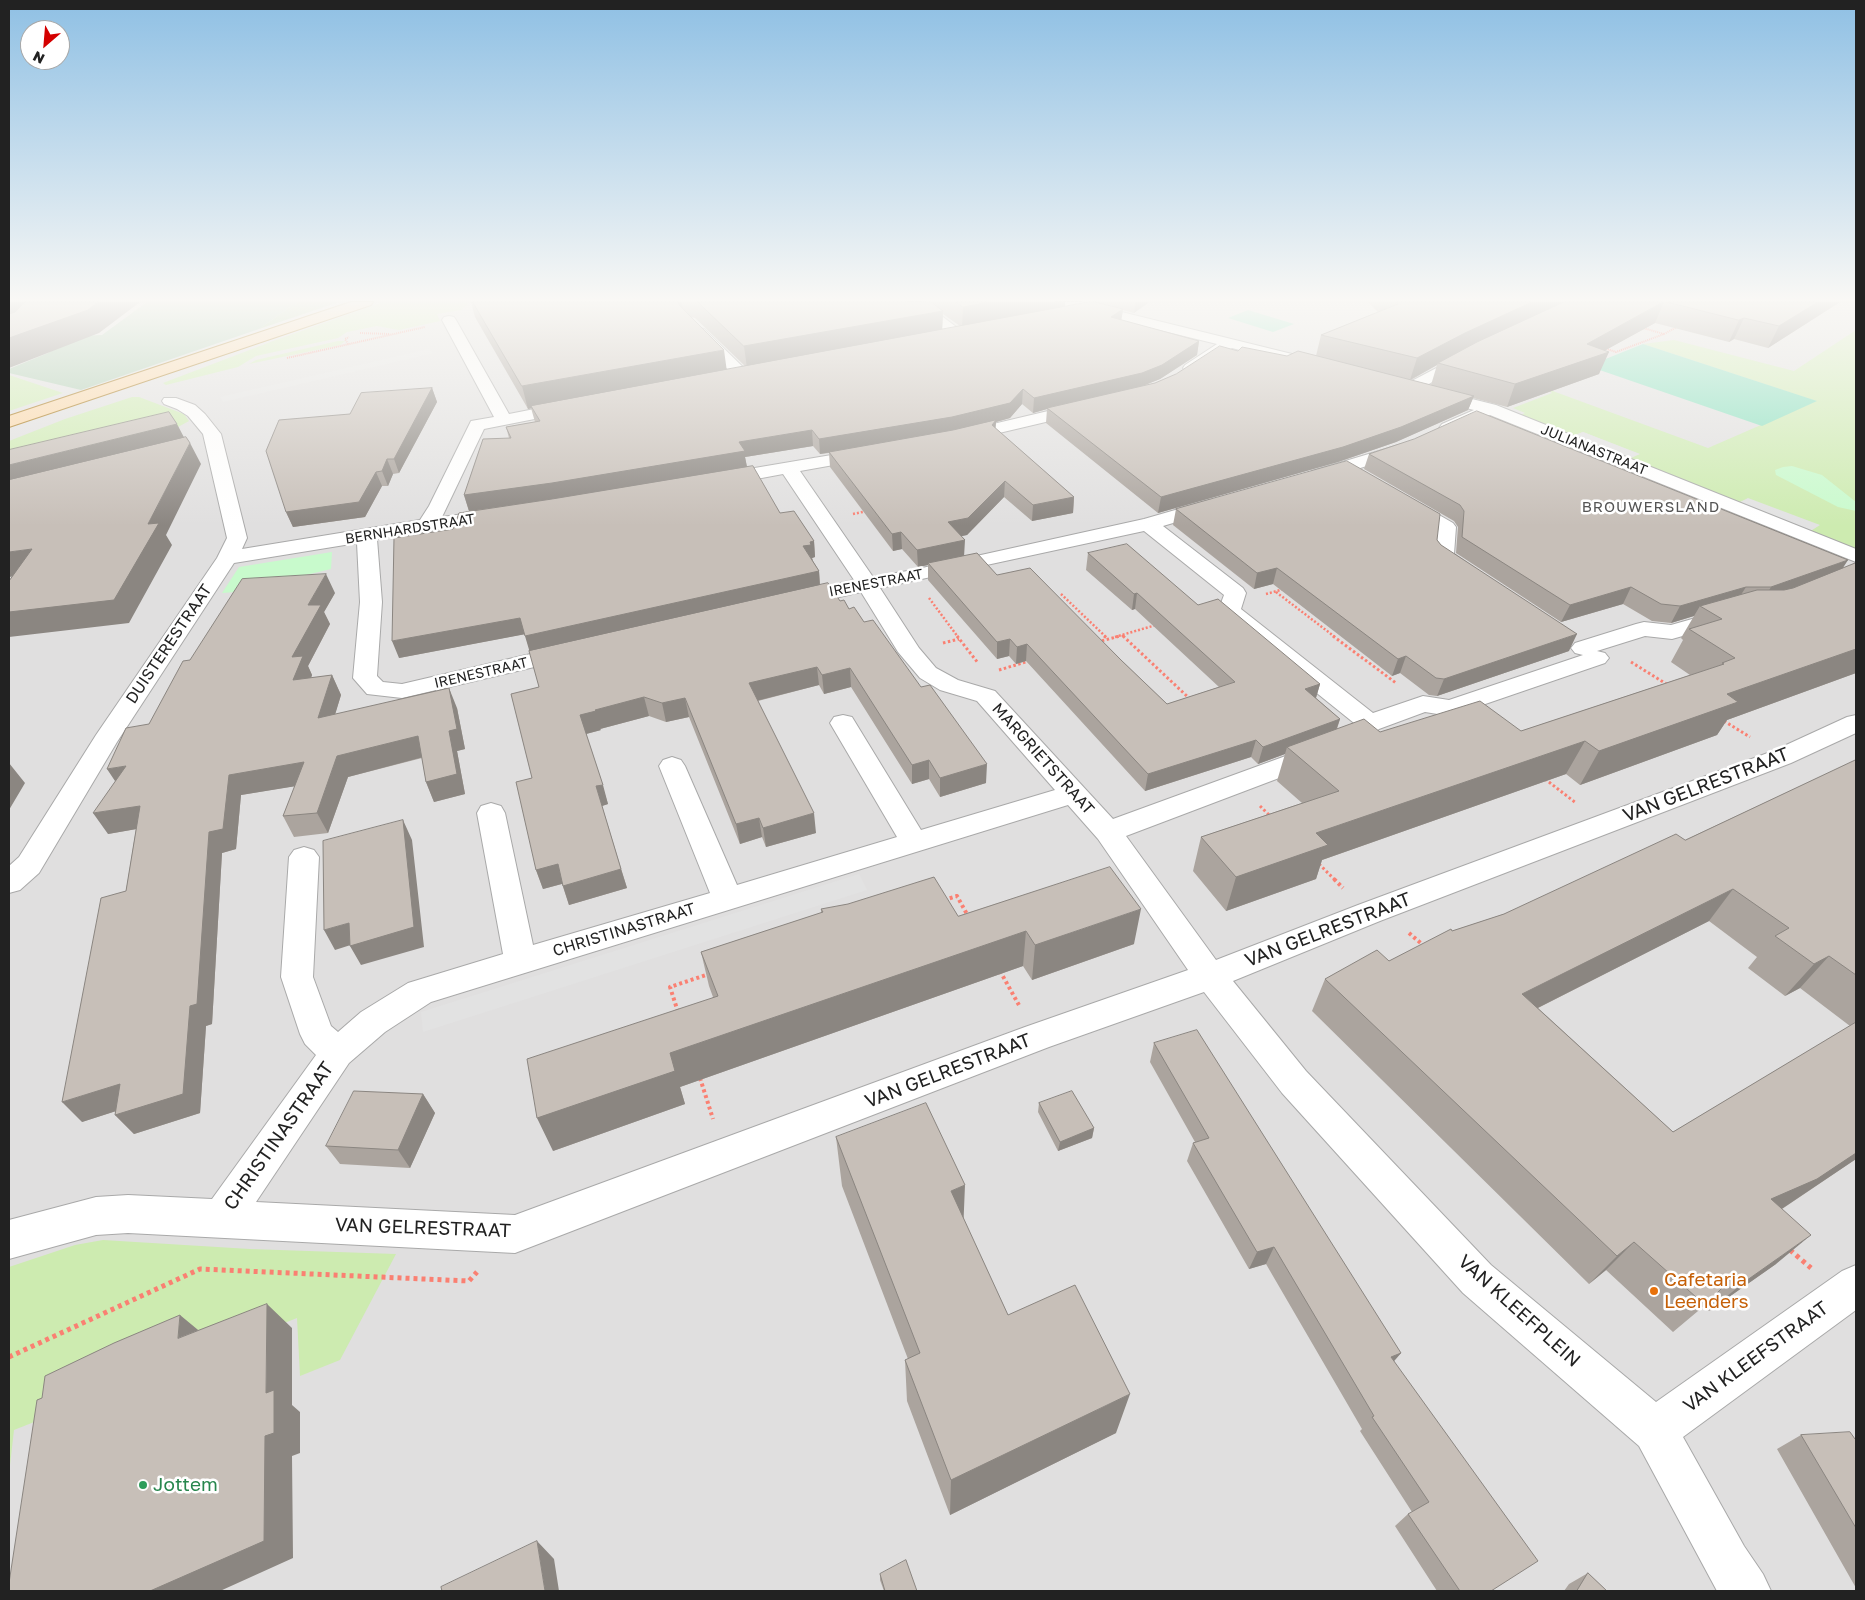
<!DOCTYPE html>
<style>
body{margin:0}
#map{position:relative;width:1865px;height:1600px;overflow:hidden;background:#f2efe9;font-family:"Golos Text",sans-serif}
canvas{display:block}
.frame{position:absolute;inset:0;border:10px solid #222;pointer-events:none}
.north{position:absolute;left:20px;top:20px;width:50px;height:50px;box-sizing:border-box;background:#fff;border:1px solid #a7a7a7;border-radius:50%;rotate:207deg;font-size:14px;font-weight:700;line-height:20px;text-align:center;color:#222}
.north::after{content:'';display:block;margin:auto;width:18px;height:22px;background:#d40000;clip-path:polygon(50% 0,100% 100%,50% 72%,0 100%)}
</style>
<div id="map">
<canvas width="1865" height="1600"></canvas>
<div class="frame"></div>
<div class="north">N</div>
</div>
<script>
const g = document.querySelector('canvas').getContext('2d');
g.lineJoin = 'round';
function fillPath(path, color) { g.fillStyle = color; g.fill(path, 'evenodd'); }
function strokePath(path, color, width, dash) { g.strokeStyle = color; g.lineWidth = width; g.lineCap = dash ? 'butt' : 'round'; g.setLineDash(dash || []); g.stroke(path); }
function write(font, color, halo, rows, align = 'center') {
  g.font = font + ' "Golos Text",sans-serif'; g.lineWidth = 5; g.setLineDash([]); g.textBaseline = 'middle'; g.strokeStyle = halo; g.fillStyle = color; for (const [text, x, y, turn = 0] of rows) {
    g.save(); g.translate(x, y); g.rotate((+turn || 0) * Math.PI / 180); g.textAlign = isNaN(turn) ? turn : align; if (halo) g.strokeText(text, 0, 0); g.fillText(text, 0, 0); g.restore();
  }
}
const residential = new Path2D(`
 M9,302H1856V1591H9Z`);
const grass = new Path2D(`
 M384,302H470L461,310L437,314L440,321L399,330L377,326L347,332L338,338L256,356L238,367L166,385L163,383L273,341Z
 M1856,330L1855,551L1809,532L1819,525L1736,504L1626,460L1639,454L1583,432L1570,437L1519,416L1525,413L1513,408L1552,393L1548,390H1550L1708,448L1816,401L1643,344L1674,340L1794,371Z
 M338,341H345L340,345L249,364L256,360Z
 M9,375L63,393L9,411Z
 M132,397H139L184,414L189,421L178,427L9,462V441L65,419Z
 M103,1240L250,1249L396,1254L340,1360L300,1376L297,1318L14,1430L9,1474V1267L75,1245Z`);
const forest = new Path2D(`
 M297,302H339L259,329Z`);
const cemetery = new Path2D(`
 M147,302H297L259,329L81,390L9,373V369L48,353L77,336L102,335Z`);
const park = new Path2D(`
 M1792,466L1822,475L1856,502V511L1838,507L1776,475L1775,470L1783,467Z
 M332,552L331,569L306,575L305,587L222,593L239,567Z`);
const pitch = new Path2D(`
 M1248,310L1294,324L1273,332L1228,318Z
 M1643,344L1817,401L1762,426L1588,366Z`);
const parking = new Path2D(`
 M429,349L434,353L223,402L220,397Z
 M1583,432L1640,454L1626,460L1570,437Z
 M1748,498L1820,525L1809,532L1736,504Z
 M859,874L867,890L423,1032L421,1012Z`);
const pathFar4 = new Path2D(`
 M360,333L389,334
 M1664,334L1677,327
 M348,344L345,339L349,337
 M1604,348L1616,352L1664,334L1643,328
 M287,358L425,327`);
const pathFar3 = new Path2D(`
 M853,514L867,511
 M1276,592L1335,637
 M1061,594L1106,637
 M1266,594L1284,589
 M929,598L958,637
 M1122,635L1124,637
 M1115,637L1156,625`);
const pathFar2 = new Path2D(`
 M957,636L978,663
 M1104,636L1107,638
 M1123,636L1190,699
 M1333,636L1396,683
 M1097,642L1120,636
 M943,643L959,639
 M1631,662L1668,685
 M999,670L1029,661
 M1724,721L1750,737
 M1545,779L1576,803
 M1260,806L1270,816
 M1319,864L1335,880`);
const pathFar1 = new Path2D(`
 M1334,879L1343,888
 M944,900L957,896L968,916
 M1409,933L1423,945
 M1000,971L1020,1007
 M678,1012L670,987L709,974
 M700,1078L713,1119`);
const path = new Path2D(`
 M1790,1250L1811,1268
 M9,1357L200,1269L469,1281L477,1272`);
const minor = new Path2D(`
 M906,302H923L967,335L965,338H955Z
 M1055,302H1081L1292,354L1295,357L1292,360L1287,362L1232,348L1197,371H1185L1183,368L1185,365L1217,344L1057,305Z
 M449,316L454,317L456,320L509,414L570,402L576,403L578,407L576,411L570,412L484,429L442,517L492,510L499,512L502,516L499,520L377,539L382,602L377,676L383,682L402,684L569,645L577,647L581,652L577,657L402,698L367,694L353,678L360,602L357,543L234,563L117,742L39,873L20,890L9,893V866L19,857L96,735L217,558L227,538L203,434L188,416L177,409L164,404L162,401L164,398H176L195,405L205,414L221,434L247,538L242,549L420,520L429,506L471,421L494,417L442,320L444,317Z
 M699,328L704,329L748,372L750,375L748,378H736L694,335L692,332L694,329Z
 M1467,352L1472,354L1475,357L1472,360L1418,390H1406L1404,387L1406,384Z
 M1472,399L1496,405L1856,549V562L1490,415L1454,432L1448,433L1442,432L1439,428L1442,424L1474,410L1466,408L1464,404L1466,400Z
 M1082,403L1088,404L1090,408L1088,412L961,442L955,441L952,437L955,433Z
 M1402,444L1408,445L1411,449L1408,453L1319,481L1312,479L1310,475L1312,471Z
 M867,449L873,450L876,454L873,458L800,471L873,577L913,570L1144,519L1210,500L1217,502L1220,506L1217,510L1163,526L1243,588L1246,593L1241,609L1373,713L1423,696L1449,700L1583,655L1575,653L1571,648L1575,643L1636,624L1644,622L1671,625L1724,610L1732,612L1735,617L1732,622L1672,639L1645,636L1597,651L1605,653L1609,658L1605,663L1459,713L1450,716L1425,712L1379,729L1353,750L1126,836L1216,960L1358,905L1773,751L1847,717L1856,715V733L1791,763L1380,921L1233,981L1306,1071L1491,1265L1656,1402L1842,1271L1856,1265V1310L1683,1437L1744,1546L1763,1574L1771,1591H1717L1639,1446L1463,1293L1282,1093L1204,992L1049,1047L515,1253L128,1233L96,1235L9,1259V1220L96,1197L128,1195L212,1199L316,1055L305,1044L300,1034L281,977L289,857L294,850L304,847L314,850L319,857L313,977L331,1026L338,1032L361,1012L408,983L503,954L477,813L481,806L491,803L501,806L505,813L533,945L710,893L659,766L663,760L672,757L681,760L685,766L737,885L897,837L830,723L834,717L843,715L852,717L921,830L1055,790L977,701L940,690L920,678L898,652L861,592L796,607L788,605L785,600L788,595L854,580L783,474L719,486L712,484L710,480L712,476L719,474ZM1144,531L1224,595L1218,611L1221,616L1354,723L1335,738L1113,819L995,691L958,680L936,668L919,648L880,588ZM1068,805L1098,839L1188,970L1025,1027L515,1215L256,1202L349,1063L385,1032L431,1002Z
 M1406,498L1413,500L1453,523L1456,527L1454,554L1474,568L1478,572L1474,576C1460,580 1441,568 1433,556L1436,529L1399,508L1396,504L1399,500Z`);
const major = new Path2D(`
 M351,302H373L371,305L9,427V416Z`);
const wall = new Path2D(`
 M471,302H1065V307L1088,302H1149L1134,313L1123,310L1121,320L1199,341L1197,355L1160,379L1145,385L1155,383L1238,351L1287,356H1316L1321,335L1378,312L1368,302H1840L1768,348L1734,339L1729,342L1655,323L1605,350L1599,374L1507,407L1473,398L1468,410L1396,442L1338,462L1158,513L1046,423L1047,409L1033,413L1022,404L1010,418L996,422L995,428L1074,497L1073,513L1032,521L1004,497L967,535L961,536L964,556L997,575L1121,660L1167,704L1219,687L1135,609L1132,610L1086,570L1088,553L1198,605L1320,684L1316,698L1340,719L1337,729L1380,732L1521,731L1690,675L1671,662L1683,640L1681,638L1694,616L1671,623L1652,621L1623,604L1561,622L1456,553L1458,527L1454,521L1364,469L1369,454L1843,568L1856,563V673L1727,720L1717,735L1580,785L1566,774L1322,860L1316,879L1226,911L1193,871L1201,837L1302,803L1277,781L1285,754L1258,764L1251,757L1145,791L1026,661L1016,664L1009,656L997,659L928,580V565L918,567L902,549L893,551L830,467L829,453L820,454L813,446L745,457L747,467L780,513L814,541L815,557L812,558L813,561L819,571L820,585L849,609L864,622L986,783L940,797L929,779L912,784L851,687L824,694L819,685L758,701L816,833L766,847L762,837L740,844L689,717L666,722L649,716L600,729L601,730L586,734L608,804L602,806L627,888L569,905L562,884L543,889L536,870L532,778L539,687L530,651L525,634L399,658L453,529L469,511L464,495L509,438L506,427L535,422L531,408L528,409L475,317ZM943,314L960,326L942,330ZM692,317L695,318L745,366L727,370ZM1437,365L1431,385L1411,380Z
 M432,388L437,402L399,473L393,474L388,486H382L365,517L293,527L286,512L350,414Z
 M1176,509L1437,540L1441,545L1569,651L1437,696L1429,695L1400,673L1392,676L1273,584L1254,589L1173,525Z
 M335,593L324,612L330,624L308,666L312,675L311,678L332,675L341,695L335,714L457,708L465,749L457,751L465,794L434,802L426,782L422,758L348,777L328,833L294,837L283,816L295,786L241,795L236,849L222,853L212,1024L206,1026L200,1113L134,1134L115,1115L116,1111L82,1122L126,891L136,829L108,834L116,782L149,724L190,660Z
 M1856,760V1159L1782,1209L1776,1264L1709,1311L1704,1306L1673,1332L1606,1270L1589,1284L1312,1011L1325,979L1389,961L1452,931L1504,914L1685,840ZM1709,921L1757,957L1748,968L1785,996L1800,988L1850,1026L1673,1132L1538,1008Z
 M821,909L958,916L1134,944L1032,980L1023,966L680,1087L685,1104L553,1151L713,997L709,986L701,952L821,913Z
 M1154,1043L1401,1353L1394,1361L1491,1591H1437L1395,1526L1408,1514L1412,1512L1360,1431L1362,1429L1266,1264L1249,1269L1187,1161L1193,1143L1195,1142L1150,1062Z
 M423,1094L435,1113L410,1168L340,1164L326,1146Z
 M1039,1103L1094,1128L1092,1138L1058,1151L1038,1112Z
 M836,1137L963,1219L1008,1315L1116,1433L950,1515L907,1401L905,1360L908,1359L842,1186Z
 M1801,1435L1856,1439V1588L1777,1449Z
 M1588,1573L1607,1591H1564L1569,1584Z
 M880,1574L917,1591H884L880,1580Z`);
const shadedWall = new Path2D(`
 M9,302H50L9,330Z
 M98,302H140L99,333L9,368V338Z
 M678,302H682L684,317Z
 M989,302H1065V309L962,328L963,307Z
 M1136,302H1149L1134,313Z
 M1532,302H1569L1438,363L1437,365L1410,380L1417,358L1465,333Z
 M1664,302L1655,323L1595,356L1609,352L1599,374L1507,407L1515,384L1587,344Z
 M1818,302H1840L1768,348L1779,326Z
 M1123,309L1121,322L1111,317Z
 M943,311L942,332L747,368L744,346Z
 M1744,318L1734,339L1729,342L1739,320Z
 M1199,341L1197,355L1160,379L1140,387L1047,408V409L1033,413L1034,398Z
 M724,350L727,372L528,409L522,386Z
 M432,388L437,402L399,473L394,459Z
 M1023,389L1022,404L1010,418L996,422L995,436L952,432L820,454L819,439Z
 M1474,396L1468,410L1396,442L1338,462L1158,513L1161,497Z
 M177,424L188,445L9,490V465Z
 M812,430L813,446L745,457L747,467L556,499L469,511L464,495L739,442Z
 M190,443L201,464L166,535L172,545L129,623L9,637V612L148,524Z
 M387,459L393,474L388,486L382,471Z
 M376,472L382,486L365,517L293,527L286,512Z
 M1005,481L1004,497L967,535L948,539V522Z
 M1074,497L1073,513L1032,521L1033,505Z
 M901,532L902,549L893,551L892,534Z
 M965,540L964,557L928,563V565L918,567L917,550Z
 M814,541L815,557L812,558L813,561L803,546L810,542Z
 M32,549L47,572L9,577V552Z
 M1848,560L1837,577L1761,604L1771,587Z
 M1277,568L1273,584L1254,589L1257,573Z
 M819,571L820,587L530,653L525,636Z
 M326,574L335,593L324,612L330,624L308,666L312,675L303,700L293,680L292,657L308,605Z
 M1631,587L1623,604L1561,622L1570,605Z
 M1746,587L1735,604L1700,606L1694,616L1671,623L1680,606Z
 M1137,593L1135,609L1132,610L1134,594Z
 M520,618L526,634L399,658L392,641Z
 M1577,634L1569,651L1437,696L1444,679Z
 M1010,639L1009,656L997,659V642Z
 M1027,644L1026,661L1016,664L1017,647Z
 M1856,649V673L1727,720L1717,735L1580,785L1599,751L1727,694Z
 M1406,656L1400,673L1392,676L1398,659Z
 M817,667L819,685L752,702L749,683Z
 M850,668L851,687L824,694L822,675Z
 M332,675L341,695L328,738L318,718Z
 M1320,684L1315,701L1305,689Z
 M449,688L457,708L465,749L457,751L465,794L434,802L426,782L449,731Z
 M644,697L649,716L600,729L601,730L586,734L580,715L595,710Z
 M685,698L689,717L666,722L662,703Z
 M1340,719L1334,736L1287,747L1285,754L1258,764L1263,747Z
 M418,736L427,756L348,777L328,833L317,813L337,756Z
 M1256,740L1251,757L1145,791L1148,774Z
 M1585,741L1566,774L1322,860L1316,879L1226,911L1236,877L1316,833Z
 M929,760V779L912,784V765Z
 M304,762L315,783L241,795L236,849L222,853L212,1024L206,1026L200,1113L134,1134L115,1115L190,1006L209,832L229,775Z
 M9,763L25,783L9,810Z
 M987,764L986,783L940,797V778Z
 M126,766L121,790L107,769Z
 M603,785L608,804L602,806L596,786Z
 M140,806L154,826L108,834L93,813Z
 M814,813L816,833L766,847L763,828Z
 M759,818L762,837L740,844L736,824Z
 M403,820L412,840L424,947L361,965L350,946Z
 M558,864L565,883L543,889L536,870Z
 M621,869L627,888L569,905L563,886Z
 M1733,889L1709,921L1502,1026L1522,994Z
 M1141,909L1134,944L1032,980L1035,945Z
 M349,923L360,942L335,950L324,930Z
 M1026,931L1023,966L680,1087L685,1104L553,1151L537,1118L670,1053Z
 M1829,956L1800,988L1785,996L1814,964Z
 M120,1084L138,1104L82,1122L62,1102Z
 M423,1094L435,1113L410,1168L398,1150Z
 M1094,1128L1092,1138L1058,1151L1060,1142Z
 M1856,1153V1159L1783,1208L1738,1228L1771,1199Z
 M965,1185L963,1233L951,1191Z
 M1811,1235L1776,1264L1709,1311L1743,1283Z
 M1634,1242L1606,1270L1589,1284L1617,1256Z
 M1274,1247L1266,1264L1249,1269L1257,1252Z
 M267,1304L292,1328V1405L300,1412V1453L292,1456L293,1558L220,1591H150L266,1393Z
 M180,1315L209,1339L178,1338Z
 M1401,1353L1388,1368L1391,1357Z
 M1130,1394L1116,1433L950,1515L951,1480Z
 M537,1541L554,1559L559,1591H545Z`);
const building = new Path2D(`
 M25,302H98L88,310L9,338V314L15,312Z
 M473,302H678L679,305L724,350L522,386Z
 M698,302H931L943,311L744,346Z
 M956,302H989L963,307Z
 M1088,302H1095L1123,309L1111,317L1199,341L1162,365L1142,373L1034,398L1023,389L1010,403L952,417L819,439L812,430L739,442L745,451L552,483L464,495L483,439L511,438L506,427L540,421L531,406Z
 M1397,302H1532L1465,333L1417,358L1321,335L1398,304Z
 M1564,302H1663L1587,344L1609,352L1515,384L1438,363L1477,342Z
 M1667,302H1818L1779,326L1744,318L1739,320Z
 M1220,346L1238,351L1242,347L1287,356L1298,351L1474,396L1401,427L1343,447L1161,497L1047,408L1155,383L1176,374Z
 M432,388L394,459H387L382,471L376,472L359,502L286,512L266,451L279,420L350,414L361,393Z
 M1477,411L1848,560L1771,587H1746L1680,606L1661,604L1631,587L1570,605L1462,537L1464,511L1460,505L1369,454L1414,439Z
 M169,412L177,424L9,465V450Z
 M996,420L992,425L1074,497L1033,505L1005,481L968,518L948,522L965,540L917,550L901,532L892,534L829,452L953,430Z
 M186,437L190,443L148,524L159,523L114,600L9,612V581L32,549L9,552V480Z
 M1347,461L1440,514L1437,540L1441,545L1577,634L1444,679L1436,678L1406,656L1398,659L1277,568L1257,573L1176,509Z
 M753,466L780,513L794,511L814,541L810,542L811,545L803,546L819,571L525,636L520,618L392,641L394,538L453,529L459,513L552,499Z
 M1127,544L1198,605L1218,599L1320,684L1305,689L1340,719L1263,747L1256,740L1148,774L1027,644L1017,647L1010,639L997,642L928,563L977,553L997,575L1030,568L1121,660L1167,704L1235,682L1137,593L1134,594L1088,553Z
 M1856,563V649L1727,694L1738,702L1599,751L1585,741L1316,833L1328,845L1236,877L1201,837L1339,791L1287,747L1364,719L1380,732L1480,701L1521,731L1724,664L1722,663L1735,658L1689,629L1722,619L1700,606L1757,590H1784L1793,588Z
 M326,574L308,605H321L292,657L303,656L293,680L332,675L318,718L449,688L457,729L449,731L457,774L426,782L418,736L337,756L317,813L283,816L304,762L229,775L223,829L209,832L197,1004L190,1006L183,1094L115,1115L120,1084L62,1102L101,898L126,891L140,806L93,813L126,766L107,769L126,728L149,724L183,661L190,660L242,579Z
 M828,583L840,601L844,600L849,609L854,607L864,622L873,620L921,687L930,685L987,764L940,778L929,760L912,765L850,668L822,675L817,667L749,683L814,813L763,828L759,818L736,824L685,698L662,703L644,697L595,710L596,711L580,715L603,785L596,786L621,869L563,886L558,864L536,870L516,782L532,778L511,694L539,687L529,651Z
 M1856,760V975L1829,956L1814,964L1775,936L1789,928L1733,889L1522,994L1673,1132L1856,1022V1153L1817,1179L1771,1199L1811,1235L1743,1283L1734,1276L1705,1305L1634,1242L1617,1256L1325,979L1377,950L1389,961L1451,929L1452,931L1504,914L1676,834L1685,840Z
 M403,820L414,927L350,946L349,923L324,930L323,841Z
 M1110,867L1141,909L1035,945L1026,931L670,1053L675,1071L537,1118L527,1059L718,996L701,952L823,912L821,909L848,904L934,877L958,916Z
 M1197,1030L1401,1353L1391,1357L1538,1561L1491,1591H1460L1408,1514L1429,1502L1372,1417L1374,1416L1274,1247L1257,1252L1193,1143L1209,1138L1154,1043Z
 M354,1091L423,1094L398,1150L326,1146Z
 M1072,1091L1094,1128L1060,1142L1039,1103Z
 M926,1103L965,1185L951,1191L1008,1315L1075,1285L1130,1394L951,1480L905,1360L920,1353L836,1137Z
 M267,1304L266,1393L274,1390V1433L265,1436L264,1541L150,1591H9V1583L37,1400L42,1398L45,1376L114,1343L180,1315L178,1338Z
 M1850,1432L1855,1439H1856V1528L1801,1435Z
 M537,1541L545,1591H442L441,1587Z
 M906,1560L917,1591H885L880,1574Z
 M1588,1573L1607,1591H1577Z`);
const markers = [
 [1654,1291,5,"#e8710a"],
 [143,1485,5,"#2e9e5b"]
];
const farStreetnames = [
 ["JULIANASTRAAT",1594,450,22],
 ["BERNHARDSTRAAT",410,529,-9],
 ["IRENESTRAAT",876,583,-11],
 ["IRENESTRAAT",481,673,-13]
];
const farNeighbourhoodnames = [
 ["BROUWERSLAND",1651,507]
];
const streetNames = [
 ["DUISTERESTRAAT",169,644,-56],
 ["MARGRIETSTRAAT",1043,759,48],
 ["CHRISTINASTRAAT",624,930,-17]
];
const nearStreetnames = [
 ["VAN GELRESTRAAT",1706,785,-21],
 ["VAN GELRESTRAAT",1328,930,-21],
 ["VAN GELRESTRAAT",948,1071,-21],
 ["CHRISTINASTRAAT",279,1136,-55],
 ["VAN GELRESTRAAT",423,1228,2],
 ["VAN KLEEFPLEIN",1519,1311,42],
 ["VAN KLEEFSTRAAT",1756,1357,-36]
];
const nearFoodnames = [
 ["Cafetaria",1664,1280],
 ["Leenders",1664,1302]
];
const nearLeisurenames = [
 ["Jottem",153,1485]
];
fillPath(residential, '#e0dfdf');
fillPath(grass, '#cdebb0');
fillPath(forest, '#add19e');
fillPath(cemetery, '#aacbaf');
fillPath(park, '#c8facc');
fillPath(pitch, '#88e0be');
fillPath(parking, '#e2e2e2');
strokePath(minor, '#a9a9a9', 2);
strokePath(major, '#a06b00', 2);
strokePath(pathFar4, '#fa8072', 2, [1, 1]);
strokePath(pathFar3, '#fa8072', 2.5, [2, 2]);
strokePath(pathFar2, '#fa8072', 3, [2.5, 2.5]);
strokePath(pathFar1, '#fa8072', 4, [3, 3]);
strokePath(path, '#fa8072', 5, [4, 4]);
fillPath(minor, '#fff');
fillPath(major, '#fcd6a4');
fillPath(wall, '#aba49e');
fillPath(shadedWall, '#8b8681');
fillPath(building, '#c7bfb8');
strokePath(building, '#8b8681', 1);
const sky = g.createLinearGradient(0, 0, 0, 526);
sky.addColorStop(0, '#8fc0e4');
sky.addColorStop(0.57, '#f9f8f5');
sky.addColorStop(1, '#f9f8f500');
g.fillStyle = sky;
g.fillRect(0, 0, 1865, 526);
for (const [x, y, r, color] of markers) { const dot = new Path2D(); dot.arc(x, y, r, 0, 2 * Math.PI); g.fillStyle = color; g.fill(dot); strokePath(dot, '#fff', 2); }
write('14px', '#222', '#fff', farStreetnames);
g.letterSpacing = '1px';
write('15px', '#555', '#fff', farNeighbourhoodnames);
g.letterSpacing = '0px';
write('16px', '#222', '#fff', streetNames);
write('19px', '#222', '#fff', nearStreetnames);
write('19px', '#c56008', '#fff', nearFoodnames, 'left');
write('19px', '#27864d', '#fff', nearLeisurenames, 'left');
</script>
